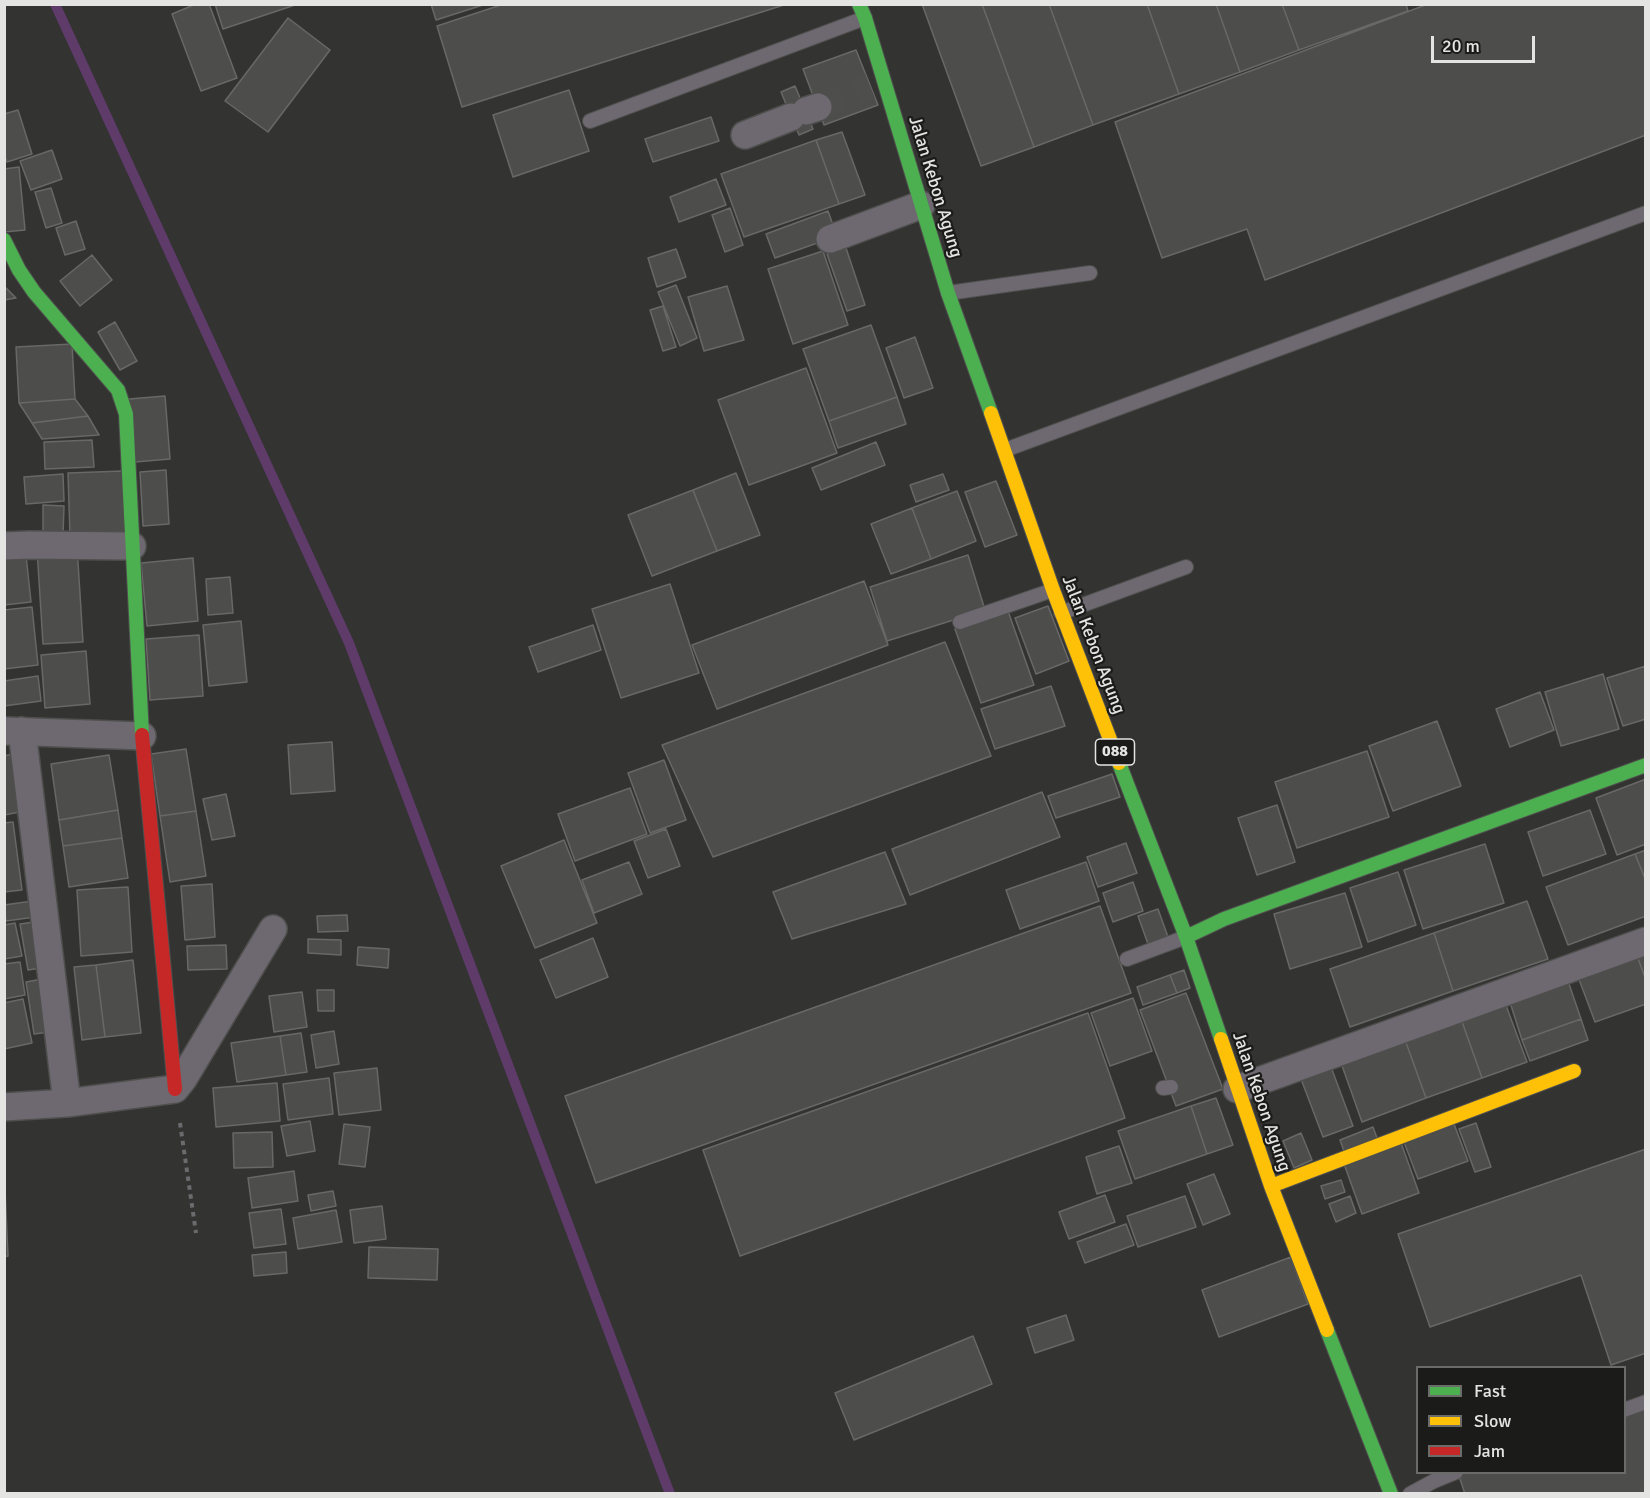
<!DOCTYPE html>
<style>
body{margin:0}
#map{position:relative;width:1650px;height:1498px;overflow:hidden;background:#333332;font-family:Signika,sans-serif}
canvas{display:block}
.frame{position:absolute;inset:0;border:6px solid #e4e5e3;pointer-events:none}
.legend{position:absolute;left:1416px;top:1366px;width:210px;height:108px;box-sizing:border-box;background:#1b1b1a;border:2px solid #6b6c6a;margin:0;padding:8px 10px;list-style:none;font-size:18px;color:#e4e5e3}
.legend li{display:flex;align-items:center;gap:12px;height:30px}
.legend b{width:30px;border:2px solid #6b6c6a}
.scale{position:absolute;left:1431px;top:36px;width:104px;height:27px;box-sizing:border-box;border:3px solid #e4e5e3;border-top:0;padding-left:8px;font-size:18px;line-height:21px;white-space:nowrap;color:#e4e5e3;-webkit-text-stroke:4px #1b1b1a;paint-order:stroke}
</style>
<div id="map">
<canvas width="1650" height="1498"></canvas>
<div class="frame"></div>
<ul class="legend">
<li><b style="height:8px;background:#4caf50"></b>Fast</li>
<li><b style="height:8px;background:#ffc107"></b>Slow</li>
<li><b style="height:8px;background:#c62828"></b>Jam</li>
</ul>
<div class="scale">20 m</div>
</div>
<script>
const g = document.querySelector('canvas').getContext('2d');
g.lineJoin = 'round';
function strokePath(path, color, width, dash) { g.strokeStyle = color; g.lineWidth = width; g.lineCap = dash ? 'butt' : 'round'; g.setLineDash(dash || []); g.stroke(path); }
function fillPath(path, color) { g.fillStyle = color; g.fill(path, 'evenodd'); }
function write(font, color, halo, rows, align = 'center') {
  g.font = font + ' Signika,sans-serif'; g.lineWidth = 4.5; g.setLineDash([]); g.textBaseline = 'middle'; g.strokeStyle = halo; g.fillStyle = color; for (const [text, x, y, turn = 0] of rows) {
    g.save(); g.translate(x, y); g.rotate((+turn || 0) * Math.PI / 180); g.textAlign = isNaN(turn) ? turn : align; if (halo) g.strokeText(text, 0, 0); g.fillText(text, 0, 0); g.restore();
  }
}
const stream = new Path2D(`
 M55,4L349,643L670,1494`);
const building = new Path2D(`
 M196,4H209L237,78L201,91L172,14Z
 M215,4H298L223,29Z
 M431,4H486L436,20Z
 M504,4H787L462,107L437,26Z
 M922,4H982L1034,147L981,166Z
 M982,4H1049L1093,125L1034,147Z
 M1049,4H1147L1179,94L1093,125Z
 M1147,4H1216L1240,72L1179,94Z
 M1216,4H1282L1299,50L1240,72Z
 M1282,4H1406L1408,11L1299,50Z
 M1428,4H1646V135L1265,280L1247,229L1162,258L1115,122Z
 M288,18L330,50L268,132L225,101Z
 M856,50L878,105L824,125L803,69Z
 M795,86L813,129L799,135L781,92Z
 M569,90L589,151L513,177L493,115Z
 M18,110L32,154L7,162L4,154V114Z
 M711,117L719,141L653,162L645,139Z
 M842,132L865,195L839,204L816,140Z
 M816,140L839,204L744,237L721,174Z
 M52,150L62,179L31,190L20,161Z
 M19,167L25,230L4,232V169Z
 M716,179L726,205L679,222L670,197Z
 M51,188L62,223L46,228L35,192Z
 M730,208L743,245L725,252L712,215Z
 M828,211L837,236L775,258L766,234Z
 M76,221L85,249L65,255L56,228Z
 M846,248L865,305L847,311L827,254Z
 M676,249L686,277L657,287L648,258Z
 M823,251L848,325L793,344L768,269Z
 M92,255L112,280L80,306L60,281Z
 M676,285L697,338L680,346L658,292Z
 M4,286L16,298L4,300Z
 M727,286L744,340L704,351L688,297Z
 M663,306L676,347L663,351L650,310Z
 M115,322L137,361L120,370L98,332Z
 M871,325L897,397L829,421L803,349Z
 M915,337L933,388L904,398L886,348Z
 M72,344L75,399L19,403L16,347Z
 M806,368L837,453L749,485L718,400Z
 M165,396L170,459L135,462L129,399Z
 M897,397L906,424L838,448L829,421Z
 M75,399L88,416L32,423L19,403Z
 M88,416L99,435L42,439L32,423Z
 M92,440L94,467L45,469L44,442Z
 M876,442L885,465L821,490L812,468Z
 M166,470L169,524L143,526L140,472Z
 M123,471L125,534L70,536L68,473Z
 M736,473L760,535L717,551L693,490Z
 M63,474L64,501L26,504L24,477Z
 M943,474L949,490L916,502L910,485Z
 M996,481L1017,535L985,547L965,492Z
 M693,490L717,551L652,576L628,515Z
 M957,491L976,541L931,559L912,508Z
 M43,505L64,506L63,536H43Z
 M912,508L931,559L891,574L871,524Z
 M25,546L31,602L4,605V548Z
 M77,546L83,642L43,644L37,549Z
 M968,555L985,610L887,641L870,587Z
 M193,558L198,621L147,626L141,563Z
 M230,577L233,613L208,615L206,579Z
 M864,581L888,645L717,709L692,645Z
 M670,584L699,673L621,698L592,609Z
 M1048,606L1069,661L1036,674L1015,618Z
 M32,607L38,665L4,669V610Z
 M1008,611L1034,685L981,703L955,629Z
 M241,621L247,682L209,686L203,625Z
 M593,625L601,650L538,672L529,647Z
 M199,635L203,696L150,700L146,639Z
 M945,642L991,756L713,857L662,745Z
 M86,651L90,704L45,708L41,655Z
 M1646,666V719L1623,726L1607,678Z
 M1603,674L1619,729L1561,746L1545,692Z
 M38,676L41,701L4,706V681Z
 M1051,686L1065,726L995,749L981,709Z
 M1540,692L1554,730L1510,747L1496,709Z
 M1437,721L1461,786L1393,811L1369,746Z
 M332,742L335,791L291,794L288,745Z
 M186,749L196,811L160,816L151,754Z
 M1367,751L1389,817L1297,848L1275,782Z
 M13,754L25,811L4,815V756Z
 M109,755L118,810L59,820L51,764Z
 M664,760L686,820L650,833L628,773Z
 M1112,774L1120,797L1056,818L1048,796Z
 M1646,779V844L1617,855L1596,798Z
 M630,788L647,834L575,861L558,814Z
 M1042,792L1060,837L910,895L892,849Z
 M226,794L235,836L212,840L203,799Z
 M1277,805L1295,862L1257,875L1238,818Z
 M118,810L122,838L63,846L59,820Z
 M1590,810L1606,854L1543,876L1528,832Z
 M196,811L206,876L170,882L160,816Z
 M13,822L22,890L4,892V823Z
 M666,829L680,866L648,878L634,841Z
 M122,838L128,878L69,887L63,846Z
 M564,840L597,923L535,948L501,866Z
 M1126,843L1137,873L1098,887L1087,857Z
 M1485,844L1504,903L1423,929L1404,870Z
 M1646,850V881L1635,854Z
 M885,852L906,904L792,939L773,892Z
 M1635,854L1646,881V916L1568,945L1546,887Z
 M629,862L642,894L594,913L582,880Z
 M1086,862L1099,901L1020,929L1006,890Z
 M1398,872L1416,925L1368,942L1350,888Z
 M1133,882L1143,911L1113,922L1103,893Z
 M212,884L215,937L185,940L181,886Z
 M128,887L132,952L81,956L77,890Z
 M1345,893L1362,947L1290,969L1274,914Z
 M33,901L35,917L6,921L4,905Z
 M1527,901L1548,959L1453,991L1434,933Z
 M1100,906L1131,993L596,1183L565,1096Z
 M1158,909L1168,937L1148,944L1138,916Z
 M347,915L348,931L318,932L317,916Z
 M34,922L41,968L28,970L20,924Z
 M15,923L22,956L4,959V925Z
 M1434,933L1453,991L1350,1027L1330,969Z
 M593,938L608,977L556,998L540,960Z
 M308,939L341,940V955L308,953Z
 M226,945L227,969L188,970L187,946Z
 M358,947L389,949L388,968L357,965Z
 M1646,950V980L1636,953Z
 M1636,953L1646,980V1004L1595,1022L1577,974Z
 M133,960L141,1033L105,1037L96,965Z
 M20,962L25,995L4,999V964Z
 M96,965L105,1037L82,1040L74,967Z
 M1184,970L1190,988L1177,993L1170,975Z
 M1170,975L1177,993L1143,1005L1137,987Z
 M1566,975L1581,1019L1522,1040L1508,996Z
 M42,979L49,1032L34,1034L26,982Z
 M317,990H334V1011H318Z
 M302,992L307,1027L274,1032L269,996Z
 M1186,993L1223,1089L1176,1106L1140,1010Z
 M1133,998L1152,1051L1110,1066L1091,1013Z
 M23,999L32,1043L4,1049V1003Z
 M1504,1000L1527,1062L1482,1078L1460,1016Z
 M1088,1013L1125,1118L740,1256L703,1150Z
 M1460,1016L1482,1078L1426,1098L1404,1037Z
 M1581,1019L1588,1040L1530,1061L1522,1040Z
 M334,1031L339,1064L316,1068L311,1035Z
 M301,1033L307,1072L286,1075L280,1036Z
 M280,1036L286,1075L237,1082L231,1043Z
 M1404,1037L1426,1098L1362,1122L1340,1060Z
 M1331,1067L1353,1126L1323,1137L1301,1079Z
 M377,1068L381,1110L339,1115L334,1073Z
 M329,1078L333,1114L288,1120L283,1084Z
 M277,1083L280,1121L216,1127L213,1088Z
 M1216,1098L1233,1145L1207,1154L1191,1106Z
 M1191,1106L1207,1154L1135,1179L1118,1131Z
 M310,1121L315,1151L287,1156L281,1126Z
 M1476,1123L1491,1167L1475,1172L1459,1129Z
 M344,1124L370,1127L365,1167L339,1164Z
 M1454,1124L1468,1161L1418,1179L1404,1142Z
 M1373,1127L1378,1141L1345,1154L1340,1140Z
 M272,1132L273,1167L234,1168L233,1133Z
 M1301,1133L1312,1160L1294,1168L1283,1141Z
 M1400,1140L1419,1193L1362,1214L1343,1161Z
 M1119,1146L1132,1183L1097,1194L1086,1157Z
 M1646,1149V1353L1611,1365L1581,1275L1430,1327L1398,1234Z
 M4,1167L8,1256L4,1257Z
 M294,1171L298,1201L252,1208L248,1178Z
 M1214,1174L1230,1214L1203,1225L1187,1184Z
 M1341,1180L1345,1192L1325,1199L1321,1186Z
 M333,1191L336,1206L311,1211L308,1195Z
 M1105,1195L1115,1222L1069,1239L1059,1212Z
 M1185,1196L1196,1227L1138,1247L1127,1216Z
 M1350,1196L1356,1213L1336,1222L1329,1204Z
 M382,1206L386,1239L354,1243L350,1210Z
 M281,1209L286,1244L254,1248L249,1213Z
 M336,1210L342,1242L298,1249L293,1218Z
 M1126,1224L1134,1245L1085,1263L1077,1242Z
 M369,1247L438,1249L437,1280L368,1278Z
 M286,1252L287,1273L254,1276L252,1255Z
 M1291,1257L1308,1304L1219,1337L1202,1290Z
 M1066,1315L1074,1340L1035,1353L1027,1328Z
 M973,1336L992,1384L854,1440L835,1393Z
 M1646,1404V1494H1465L1458,1473L1624,1472V1412Z`);
const streetTunnel = new Path2D(`
 M818,107L870,86`);
const path = new Path2D(`
 M180,1123L196,1233`);
const lane = new Path2D(`
 M590,121L865,18
 M948,293L1090,273
 M1005,450L1646,213
 M1061,613L1186,567
 M960,622L1053,590
 M1127,959L1186,937
 M1163,1088L1171,1087
 M1624,1410L1646,1402
 M1410,1494L1434,1481L1456,1472`);
const street = new Path2D(`
 M806,111L818,107
 M745,135L791,117
 M830,239L921,205
 M4,546L29,545L132,546
 M6,731L142,736
 M22,731L67,1103
 M1237,1089L1646,941
 M4,1107L67,1103L175,1089L183,1079L273,929`);
const fast = new Path2D(`
 M859,4L865,18L948,293L991,413
 M4,240L19,270L34,292L118,390L126,414L142,735
 M1119,763L1186,937L1221,1039
 M1186,937L1224,919L1646,765
 M1327,1330L1391,1494`);
const slow = new Path2D(`
 M991,413L1053,590L1119,763
 M1221,1039L1271,1186L1327,1330
 M1271,1186L1574,1071`);
const jam = new Path2D(`
 M142,735L175,1089`);
const shields = [
 [1115,752,39]
];
const shieldNames = [
 ["088",1115,752]
];
const streetNames = [
 ["Jalan Kebon Agung",935,187,73],
 ["Jalan Kebon Agung",1093,645,69],
 ["Jalan Kebon Agung",1261,1102,71]
];
strokePath(stream, '#5f3b6a', 10);
fillPath(building, '#4d4d4c');
strokePath(building, '#686867', 1.5);
strokePath(streetTunnel, '#4e4e4d', 27, [27, 14]);
strokePath(lane, '#4f4f4e', 16);
strokePath(street, '#4f4f4e', 30);
strokePath(fast, '#4f4f4e', 16);
strokePath(slow, '#4f4f4e', 16);
strokePath(jam, '#4f4f4e', 16);
strokePath(path, '#6d6a6e', 4, [4.5, 4.5]);
strokePath(lane, '#6e6970', 14);
strokePath(street, '#6e6970', 27);
strokePath(fast, '#4caf50', 14);
strokePath(slow, '#ffc107', 14);
strokePath(jam, '#c62828', 14);
for (const [x, y, w] of shields) { const box = new Path2D(); box.roundRect(x - w / 2, y - 13, w, 26, 4.5); g.fillStyle = '#1b1b1a'; g.fill(box); strokePath(box, '#e4e5e3', 1.5); }
write('bold 16px', '#e4e5e3', null, shieldNames);
write('18px', '#e4e5e3', '#1b1b1a', streetNames);
</script>
